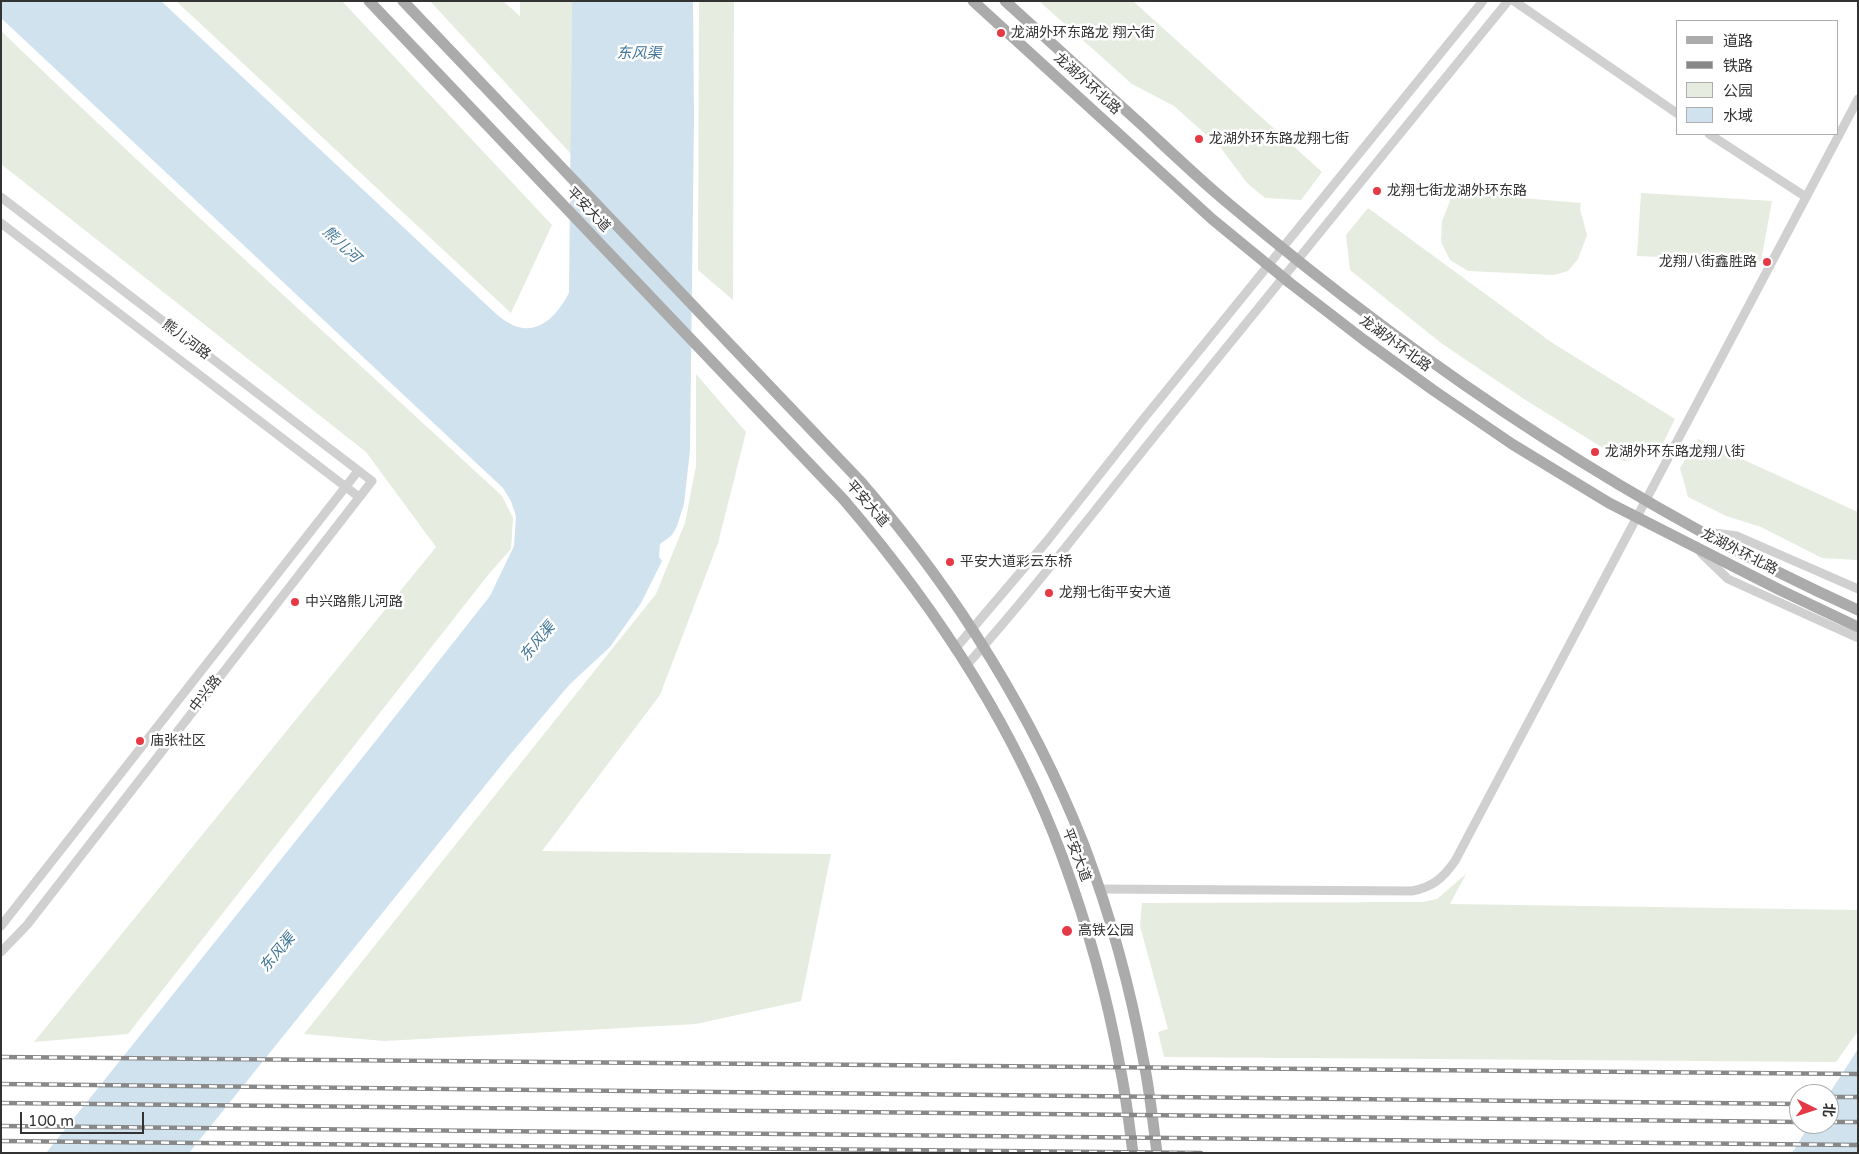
<!DOCTYPE html>
<meta charset="utf-8">
<style>
body{margin:0}
#map{position:relative;width:1859px;height:1154px;overflow:hidden;background:#fff;font-family:"Varela Round","Noto Sans SC",sans-serif}
canvas{display:block}
.frame{position:absolute;inset:0;border:2px solid #333;pointer-events:none}
.legend{position:absolute;left:1676px;top:20px;width:162px;height:115px;box-sizing:border-box;background:#fff;border:1px solid #adadad;margin:0;padding:6px 9px;list-style:none;font-size:15px;color:#333}
.legend li{display:flex;align-items:center;gap:10px;height:25px}
.legend b{width:25px;border:1px solid #adadad}
.north{position:absolute;left:1789px;top:1084px;width:50px;height:50px;box-sizing:border-box;background:#fff;border:1px solid #adadad;border-radius:50%;rotate:94deg;font-size:14px;font-weight:700;line-height:20px;text-align:center;color:#333}
.north::after{content:'';display:block;margin:auto;width:18px;height:22px;background:#e63946;clip-path:polygon(50% 0,100% 100%,50% 72%,0 100%)}
.scale{position:absolute;left:20px;top:1112px;width:124px;height:22px;box-sizing:border-box;border:2px solid #333;border-top:0;padding-left:6px;font-size:15px;line-height:18px;white-space:nowrap;color:#333;-webkit-text-stroke:4px #fff;paint-order:stroke}
</style>
<div id="map">
<canvas width="1859" height="1154"></canvas>
<div class="frame"></div>
<ul class="legend">
<li><b style="height:6px;background:#ababab"></b>道路</li>
<li><b style="height:6px;background:#888"></b>铁路</li>
<li><b style="height:14px;background:#e6ecdf"></b>公园</li>
<li><b style="height:14px;background:#cfe2ee"></b>水域</li>
</ul>
<div class="north">北</div>
<div class="scale">100 m</div>
</div>
<script>
const g = document.querySelector('canvas').getContext('2d');
g.lineJoin = 'round';
function fillPath(path, color) { g.fillStyle = color; g.fill(path, 'evenodd'); }
function strokePath(path, color, width, dash) { g.strokeStyle = color; g.lineWidth = width; g.lineCap = dash ? 'butt' : 'round'; g.setLineDash(dash || []); g.stroke(path); }
function write(font, color, halo, rows, align = 'center') {
  g.font = font + ' "Varela Round","Noto Sans SC",sans-serif'; g.lineWidth = 5; g.setLineDash([]); g.textBaseline = 'middle'; g.strokeStyle = halo; g.fillStyle = color; for (const [text, x, y, turn = 0] of rows) {
    g.save(); g.translate(x, y); g.rotate((+turn || 0) * Math.PI / 180); g.textAlign = isNaN(turn) ? turn : align; if (halo) g.strokeText(text, 0, 0); g.fillText(text, 0, 0); g.restore();
  }
}
const green = new Path2D(`
 M176,1H342L552,225L511,313Z
 M430,1H503L520,16V1H572L571,154Z
 M699,1H734L733,300L698,270Z
 M1039,1H1133L1322,172L1301,200L1265,198L1247,183L1221,148L1174,106L1132,84Z
 M1,31C165,189 335,341 502,496L513,518L511,549L488,575L128,1034L34,1042L436,547L366,452L1,164Z
 M1450,192L1581,203L1580,209L1587,235L1578,259L1568,271L1554,275L1468,271L1450,260L1441,242L1442,221L1450,201Z
 M1641,193L1772,201L1761,261L1637,256Z
 M1368,208L1551,342L1675,419L1657,455L1624,461L1524,399L1441,343L1350,270L1346,235Z
 M696,374L746,432L718,543L660,695L542,851L831,854L801,1001L696,1024L384,1041L304,1034L656,594L685,523L696,466Z
 M1698,439L1858,512V560L1822,558L1761,527L1726,516L1688,497L1680,468Z
 M1466,874L1450,904L1858,910V1031L1836,1062L1164,1057L1158,1032L1168,1029L1140,926L1142,903L1423,902L1437,899Z`);
const water = new Path2D(`
 M1,1H161L493,311C498,315 503,320 509,323C536,339 557,316 569,293L572,1H693L694,117L690,450L684,504L677,526L672,535L660,544L659,557L662,561L641,603L610,647L570,684L508,757L189,1153H46L378,738L490,596L514,546L516,516L511,501L503,488L1,18Z
 M1858,1049V1153H1792L1810,1124H1829V1094Z`);
const minor = new Path2D(`
 M1514,1L1678,114
 M1709,134L1806,197
 M1,197L372,481L27,925L1,952
 M1,223L359,497
 M1707,532L1737,536L1858,589
 M1701,553L1728,579L1858,638
 M955,649L1047,541L1141,422L1483,1
 M966,666C1033,591 1094,511 1157,433C1274,288 1391,145 1508,1
 M1099,889L1412,891C1433,887 1443,878 1455,861L1858,99
 M1,926L358,471`);
const major = new Path2D(`
 M369,1L844,500C933,604 1014,726 1062,856C1087,924 1107,995 1120,1067C1126,1095 1129,1124 1133,1153
 M403,1L862,483C955,591 1032,713 1084,845C1110,914 1131,991 1144,1063C1150,1093 1153,1123 1157,1153
 M973,1L1212,219L1290,283L1364,340L1433,390L1512,444L1609,503L1780,590L1858,627
 M1005,1C1051,43 1097,84 1143,126C1171,152 1199,179 1229,204C1420,365 1630,507 1858,610`);
const rail = new Path2D(`
 M1,1057L1858,1074
 M1,1084L1799,1104
 M1829,1097H1858
 M1,1103L1799,1122
 M1829,1122H1858
 M1,1126L1858,1145
 M1,1141L1201,1153`);
const markers = [
 [1001,33,5,"#e63946"],
 [1199,139,5,"#e63946"],
 [1377,191,5,"#e63946"],
 [1767,262,5,"#e63946"],
 [1595,452,5,"#e63946"],
 [950,562,5,"#e63946"],
 [1049,593,5,"#e63946"],
 [295,602,5,"#e63946"],
 [140,741,5,"#e63946"],
 [1067,931,6,"#e63946"]
];
const poiNames = [
 ["龙湖外环东路龙 翔六街",1011,33],
 ["龙湖外环东路龙翔七街",1209,139],
 ["龙翔七街龙湖外环东路",1387,191],
 ["龙翔八街鑫胜路",1757,262,"right"],
 ["龙湖外环东路龙翔八街",1605,452],
 ["平安大道彩云东桥",960,562],
 ["龙翔七街平安大道",1059,593],
 ["中兴路熊儿河路",305,602],
 ["庙张社区",150,741],
 ["高铁公园",1078,931]
];
const streetNames = [
 ["龙湖外环北路",1087,84,42],
 ["平安大道",588,210,46],
 ["熊儿河路",186,340,37],
 ["龙湖外环北路",1395,344,36],
 ["平安大道",867,504,49],
 ["龙湖外环北路",1739,552,27],
 ["中兴路",206,694,-52],
 ["平安大道",1076,855,69]
];
const waterNames = [
 ["东风渠",639,54],
 ["熊儿河",341,245,43],
 ["东风渠",538,642,-50],
 ["东风渠",278,953,-50]
];
fillPath(green, '#e6ecdf');
fillPath(water, '#cfe2ee');
strokePath(minor, '#d0d0d0', 9);
strokePath(major, '#ababab', 11);
strokePath(rail, '#888', 4.5);
strokePath(rail, '#fff', 2.5, [8]);
for (const [x, y, r, color] of markers) { const dot = new Path2D(); dot.arc(x, y, r, 0, 2 * Math.PI); g.fillStyle = color; g.fill(dot); strokePath(dot, '#fff', 2); }
write('14px', '#333', '#fff', poiNames, 'left');
write('14px', '#333', '#fff', streetNames);
write('italic 15px', '#3f7597', '#fff', waterNames);
</script>
